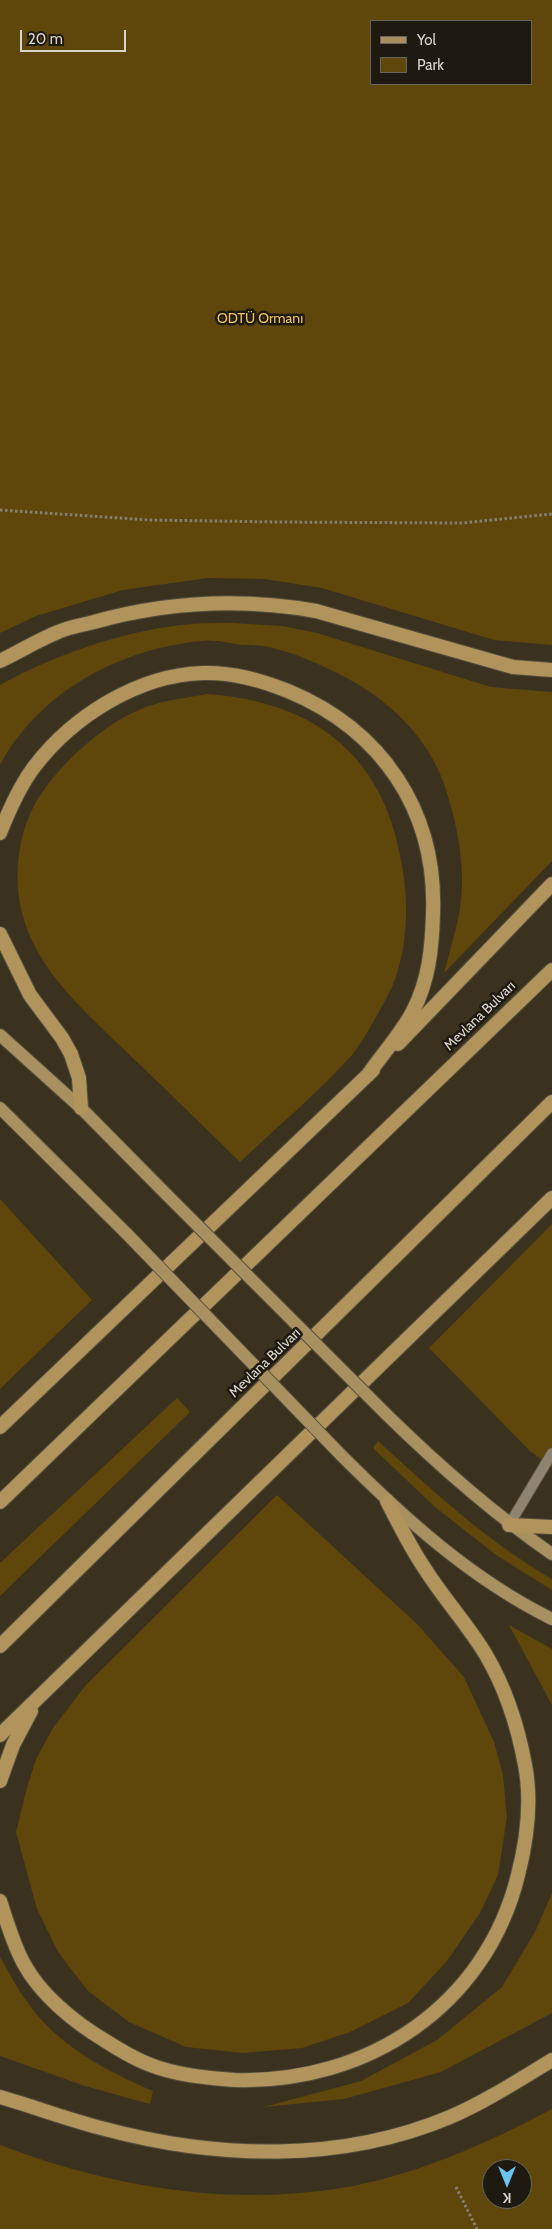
<!DOCTYPE html>
<meta charset="utf-8">
<style>
body{margin:0}
#map{position:relative;width:552px;height:2229px;overflow:hidden;background:#3a311f;font-family:Cabin,sans-serif}
canvas{display:block}
.legend{position:absolute;left:370px;top:20px;width:162px;height:65px;box-sizing:border-box;background:#1e1a12;border:1px solid #69655c;margin:0;padding:6px 9px;list-style:none;font-size:15px;color:#dad5ca}
.legend li{display:flex;align-items:center;gap:10px;height:25px}
.legend b{width:25px;border:1px solid #69655c}
.north{position:absolute;left:482px;top:2159px;width:50px;height:50px;box-sizing:border-box;background:#1e1a12;border:1px solid #69655c;border-radius:50%;rotate:180deg;font-size:14px;font-weight:700;line-height:20px;text-align:center;color:#dad5ca}
.north::after{content:'';display:block;margin:auto;width:18px;height:22px;background:#6bc3f2;clip-path:polygon(50% 0,100% 100%,50% 72%,0 100%)}
.scale{position:absolute;left:20px;top:30px;width:106px;height:22px;box-sizing:border-box;border:2px solid #dad5ca;border-top:0;padding-left:6px;font-size:15px;line-height:18px;white-space:nowrap;color:#dad5ca;-webkit-text-stroke:4px #1e1a12;paint-order:stroke}
</style>
<div id="map">
<canvas width="552" height="2229"></canvas>
<ul class="legend">
<li><b style="height:6px;background:#a89061"></b>Yol</li>
<li><b style="height:14px;background:#5f460b"></b>Park</li>
</ul>
<div class="north">K</div>
<div class="scale">20 m</div>
</div>
<script>
const g = document.querySelector('canvas').getContext('2d');
g.lineJoin = 'round';
function fillPath(path, color) { g.fillStyle = color; g.fill(path, 'evenodd'); }
function strokePath(path, color, width, dash) { g.strokeStyle = color; g.lineWidth = width; g.lineCap = dash ? 'butt' : 'round'; g.setLineDash(dash || []); g.stroke(path); }
function write(font, color, halo, rows, align = 'center') {
  g.font = font + ' Cabin,sans-serif'; g.lineWidth = 5; g.setLineDash([]); g.textBaseline = 'middle'; g.strokeStyle = halo; g.fillStyle = color; for (const [text, x, y, turn = 0] of rows) {
    g.save(); g.translate(x, y); g.rotate((+turn || 0) * Math.PI / 180); g.textAlign = isNaN(turn) ? turn : align; if (halo) g.strokeText(text, 0, 0); g.fillText(text, 0, 0); g.restore();
  }
}
const green = new Path2D(`
 M0,0H552V645L494,640L322,588L264,579L208,578L123,590L36,616L0,633ZM371,21H531V84H371Z
 M232,623L282,626L317,633L491,687L552,692V861L444,973C449,953 455,934 459,914C467,873 458,826 445,787C429,737 386,697 339,674C319,664 295,653 273,648C263,645 252,645 242,645C229,643 214,639 201,641C120,649 40,691 0,765V685C54,655 120,632 182,625C198,623 215,623 232,623Z
 M207,694C319,702 387,759 403,871C409,909 407,951 392,987C386,1000 361,1045 352,1055C318,1093 277,1127 240,1162C206,1129 172,1095 137,1062C79,1005 11,953 18,864C20,834 30,807 48,784C72,754 105,724 141,709C162,700 186,698 207,694Z
 M0,1199L92,1300L0,1389Z
 M552,1224V1467L530,1451L429,1348Z
 M177,1398L190,1412L0,1596V1563Z
 M378,1441C433,1491 488,1542 552,1579V1590L496,1555L435,1507L373,1448Z
 M277,1495L417,1624L464,1677L494,1742L503,1775L507,1817L498,1875L480,1913L447,1961L408,2003L350,2032L302,2048L243,2053L186,2047L129,2022L88,1991L58,1952L37,1909L16,1832L26,1791L36,1759L53,1728L86,1685Z
 M509,1625L552,1649V1705Z
 M552,1893V2013L441,2072L344,2099L264,2107L361,2081L437,2040L502,1987L535,1932Z
 M0,1957C9,1972 17,1989 28,2003C58,2046 107,2071 153,2091L150,2104L85,2086L0,2056Z
 M552,2109V2229H0V2145C108,2186 225,2207 341,2188C412,2177 488,2143 552,2109ZM492,2169H522V2199H492Z`);
const path = new Path2D(`
 M0,510L149,520L278,522L461,523L552,514
 M456,2187L477,2229`);
const service = new Path2D(`
 M509,1525L552,1453`);
const primary = new Path2D(`
 M0,1035L81,1108L167,1195
 M0,1108L127,1234
 M386,1414C438,1465 491,1512 552,1554
 M341,1455C404,1518 471,1579 552,1619`);
const trunk = new Path2D(`
 M0,661C19,652 38,640 58,632C69,627 82,625 94,622C166,602 242,598 316,611L513,667L552,670
 M0,833C9,810 19,787 34,767C73,716 138,675 203,673C232,672 261,680 288,691C382,730 437,811 433,914C432,948 429,980 413,1011C402,1033 382,1054 368,1075
 M0,934L30,995L62,1038L71,1054L79,1078L81,1108
 M398,1044L552,884
 M0,1427L373,1070
 M0,1502L552,970
 M509,1525L552,1527
 M0,1646L552,1102
 M0,1735L552,1198
 M0,1781L13,1745L31,1711
 M0,1901C7,1922 13,1944 24,1964C41,1995 74,2022 104,2040C118,2049 133,2058 148,2064C175,2075 206,2078 235,2080C367,2084 486,2006 518,1875C527,1840 532,1801 525,1765C518,1727 506,1689 486,1655C468,1625 444,1599 425,1569C410,1547 399,1524 387,1501
 M0,2097C35,2107 69,2120 105,2129C217,2159 341,2163 450,2117C485,2102 519,2080 552,2060`);
const primaryBridge = new Path2D(`
 M167,1195L386,1414
 M127,1234L341,1455`);
const parkNames = [
 ["ODTÜ Ormanı",260,319]
];
const streetNames = [
 ["Mevlana Bulvarı",480,1016,-44],
 ["Mevlana Bulvarı",265,1363,-44]
];
fillPath(green, '#5f460b');
strokePath(service, '#554e3e', 12);
strokePath(primary, '#554e3e', 14);
strokePath(trunk, '#554e3e', 16);
strokePath(path, '#878072', 3, [2.5, 2.5]);
strokePath(service, '#8f846f', 10);
strokePath(primary, '#a89061', 12);
strokePath(trunk, '#b0945c', 14);
strokePath(primaryBridge, '#554e3e', 14, []);
strokePath(primaryBridge, '#a89061', 12);
write('14px', '#f1c262', '#1e1a12', parkNames);
write('14px', '#dad5ca', '#1e1a12', streetNames);
</script>
